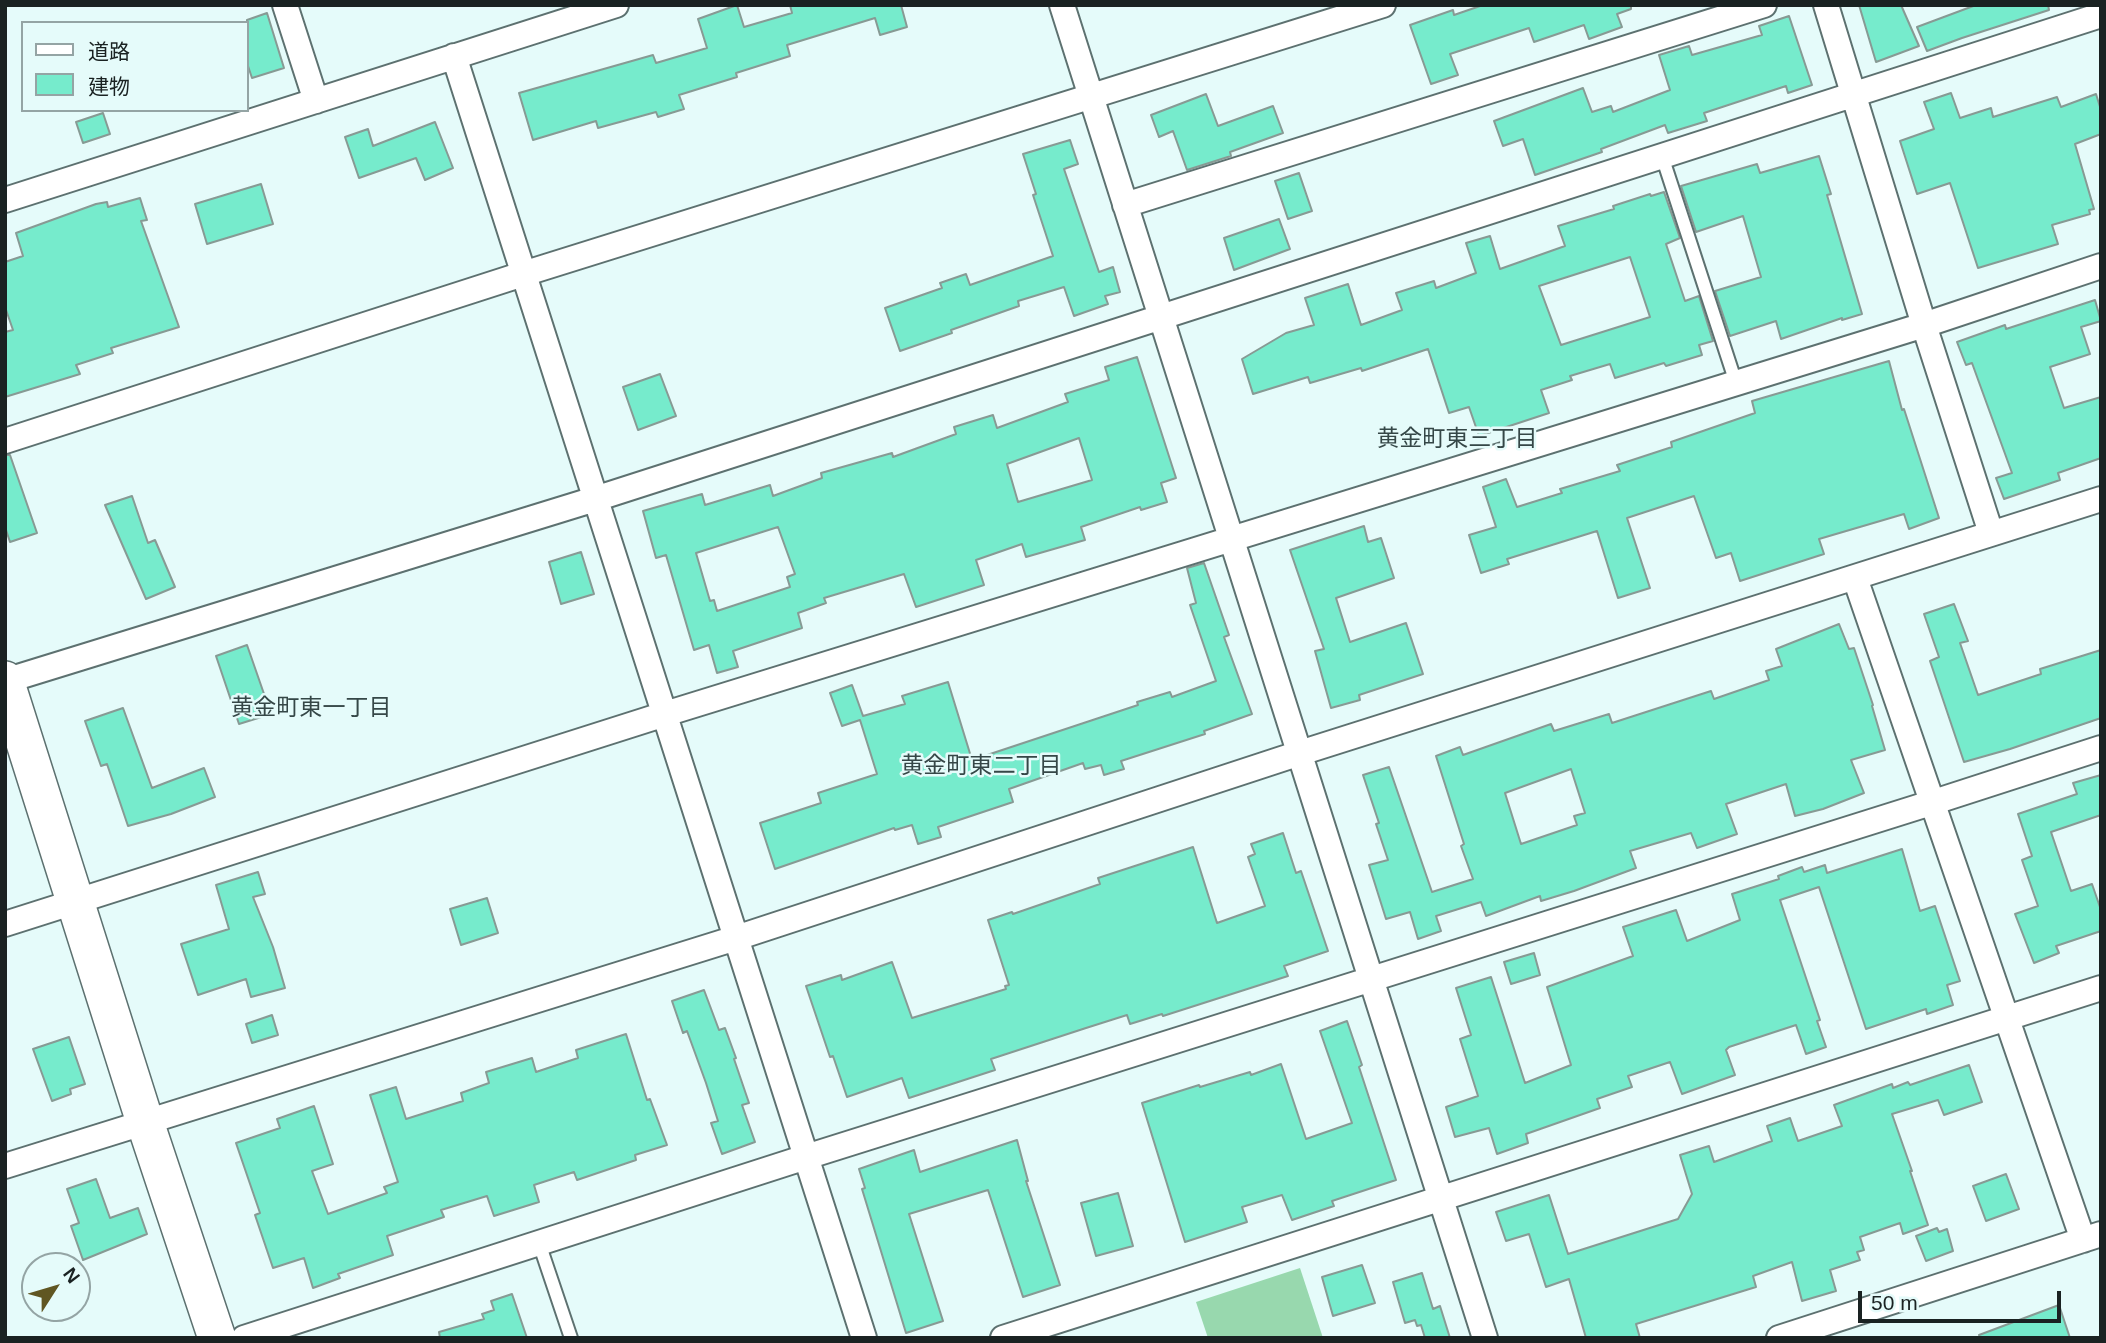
<!DOCTYPE html>
<meta charset="utf-8">
<style>
body{margin:0}
#map{position:relative;width:2106px;height:1343px;overflow:hidden;background:#e5fbfa;font-family:Helvetica,"Noto Sans JP",sans-serif}
canvas{display:block}
.frame{position:absolute;inset:0;border:7px solid #1a2222;pointer-events:none}
.legend{position:absolute;left:21px;top:21px;width:228px;height:91px;box-sizing:border-box;background:#e5fbfa;border:2px solid #94a4a4;margin:0;padding:9px 12px;list-style:none;font-size:21px;color:#1a2222}
.legend li{display:flex;align-items:center;gap:14px;height:35px}
.legend b{width:35px;border:2px solid #94a4a4}
.north{position:absolute;left:21px;top:1252px;width:70px;height:70px;box-sizing:border-box;background:#e5fbfa;border:2px solid #94a4a4;border-radius:50%;rotate:53deg;font-size:19px;font-weight:700;line-height:28px;text-align:center;color:#1a2222}
.north::after{content:'';display:block;margin:auto;width:24px;height:32px;background:#605622;clip-path:polygon(50% 0,100% 100%,50% 72%,0 100%)}
.scale{position:absolute;left:1858px;top:1291px;width:203px;height:32px;box-sizing:border-box;border:4px solid #1a2222;border-top:0;padding-left:9px;font-size:21px;line-height:24px;white-space:nowrap;color:#1a2222;-webkit-text-stroke:5px #e5fbfa;paint-order:stroke}
</style>
<div id="map">
<canvas width="2106" height="1343"></canvas>
<div class="frame"></div>
<ul class="legend">
<li><b style="height:9px;background:#fff"></b>道路</li>
<li><b style="height:19px;background:#76ebcc"></b>建物</li>
</ul>
<div class="north">N</div>
<div class="scale">50 m</div>
</div>
<script>
const g = document.querySelector('canvas').getContext('2d');
g.lineJoin = 'round';
function fillPath(path, color) { g.fillStyle = color; g.fill(path, 'evenodd'); }
function strokePath(path, color, width, dash) { g.strokeStyle = color; g.lineWidth = width; g.lineCap = dash ? 'butt' : 'round'; g.setLineDash(dash || []); g.stroke(path); }
function write(font, color, halo, rows, align = 'center') {
  g.font = font + ' Helvetica,"Noto Sans JP",sans-serif'; g.lineWidth = 5; g.setLineDash([]); g.textBaseline = 'middle'; g.strokeStyle = halo; g.fillStyle = color; for (const [text, x, y, turn = 0] of rows) {
    g.save(); g.translate(x, y); g.rotate((+turn || 0) * Math.PI / 180); g.textAlign = isNaN(turn) ? turn : align; if (halo) g.strokeText(text, 0, 0); g.fillText(text, 0, 0); g.restore();
  }
}
const green = new Path2D(`
 M1300,1268L1323,1338H1208L1196,1302Z`);
const building = new Path2D(`
 M737,5L744,27L792,13L790,5H901L907,27L880,35L875,18L787,45L790,56L736,73L737,77L679,95L684,109L658,117L656,112L598,128L596,121L533,140L519,93L653,55L656,63L707,48L698,19Z
 M1483,5H1631V9L1617,14L1622,27L1589,39L1584,25L1534,42L1529,28L1450,54L1458,75L1431,84L1410,25L1453,10L1454,15Z
 M1859,5H1901L1919,46L1876,62Z
 M1976,5H2048L2049,10L1962,38L1927,51L1917,27Z
 M267,13L284,68L252,78L247,63V20Z
 M1789,16L1812,85L1788,93L1786,86L1704,113L1707,121L1668,133L1665,125L1601,149L1602,152L1535,175L1523,139L1503,146L1494,121L1583,88L1592,112L1611,106L1613,112L1670,90L1659,55L1689,46L1692,55L1762,35L1759,26Z
 M1951,93L1960,118L1991,108L1993,117L2057,97L2061,107L2096,94L2101,110V134L2075,144L2094,209L2089,210L2090,214L2052,225L2058,244L1978,268L1950,183L1917,194L1900,141L1934,129L1924,102Z
 M1206,94L1218,126L1273,106L1283,133L1230,152L1231,156L1187,170L1173,131L1159,137L1151,115Z
 M103,113L110,134L83,143L76,122Z
 M435,122L453,168L425,180L416,158L359,178L345,137L368,129L373,146Z
 M1070,140L1078,164L1064,169L1099,272L1113,267L1120,292L1105,296L1108,304L1074,316L1064,287L1018,301L1019,306L951,330L952,333L900,351L885,308L942,288L940,283L966,274L970,285L1053,256L1033,195L1036,194L1023,154Z
 M1819,156L1831,194L1827,195L1862,314L1842,320V318L1781,339L1776,321L1730,336L1715,291L1761,277L1743,216L1696,232L1681,186L1757,164L1760,173Z
 M1299,173L1312,211L1288,219L1275,181Z
 M261,184L273,224L207,244L195,204Z
 M1664,192L1680,238L1666,244L1685,301L1699,296L1713,341L1699,345L1702,355L1666,366L1664,363L1615,378L1610,364L1570,376L1572,380L1541,390L1549,413L1479,436L1469,407L1449,413L1428,349L1362,371L1361,368L1310,383L1308,377L1253,394L1242,359L1286,333L1314,325L1305,298L1348,284L1361,325L1402,310L1396,293L1434,281L1436,288L1476,273L1466,243L1490,236L1500,269L1565,246L1558,226L1614,209L1613,206L1650,194L1651,196ZM1630,257L1650,317L1561,345L1539,286Z
 M140,198L147,220L141,221L179,327L111,348L113,353L76,365L80,374L5,397V332L13,330L5,307V262L23,256L16,233L96,204L107,202L108,207Z
 M1279,219L1290,249L1234,270L1224,238Z
 M2095,300L2101,321L2081,327L2090,354L2050,367L2064,408L2101,397V458L2058,473L2060,480L2004,499L1996,478L2012,473L1972,363L1966,365L1957,342L2005,325L2006,329Z
 M1137,357L1176,478L1161,483L1167,502L1141,510L1140,507L1081,527L1085,540L1026,557L1022,544L976,560L984,585L916,607L904,574L824,598L826,603L798,613L802,628L733,651L738,667L717,673L709,645L694,650L666,555L656,558L643,511L702,494L705,505L770,485L773,496L822,478L821,473L892,453L893,457L956,434L954,427L993,415L997,428L1068,402L1065,394L1109,380L1105,367ZM1079,438L1092,480L1018,502L1007,464ZM778,527L795,574L787,577L790,587L717,611L714,600L710,601L696,553Z
 M1889,361L1902,410L1904,409L1939,518L1909,529L1904,514L1819,539L1824,554L1740,581L1731,553L1716,558L1694,496L1627,518L1650,588L1618,598L1597,531L1507,559L1509,564L1481,573L1469,535L1496,527L1483,487L1506,479L1517,507L1562,493L1560,489L1620,471L1617,465L1672,447L1671,442L1755,413L1752,401Z
 M660,374L676,416L638,430L623,387Z
 M5,455H10L37,533L10,542L5,527Z
 M132,496L148,543L155,540L175,587L146,599L105,505Z
 M1364,526L1368,542L1381,538L1394,578L1336,598L1350,642L1406,623L1423,674L1359,695L1360,700L1331,708L1315,651L1324,649L1290,550Z
 M581,552L594,594L561,604L549,562Z
 M1204,563L1229,635L1224,637L1252,714L1204,731L1205,734L1121,761L1124,769L1104,775L1101,765L1085,769L1083,763L1009,789L1013,802L938,827L941,837L918,844L912,825L895,830L894,828L775,869L760,823L821,803L818,793L877,774L860,720L842,726L830,693L852,685L863,716L905,704L902,696L948,682L972,760L1138,705L1137,702L1170,692L1172,697L1216,681L1190,605L1196,603L1187,568Z
 M1954,604L1968,641L1960,643L1978,695L2041,674L2040,669L2101,650V718L2010,749L1964,762L1930,661L1939,657L1924,614Z
 M1839,624L1849,649L1854,648L1873,705L1872,706L1885,750L1851,760L1864,793L1823,809L1795,816L1786,784L1726,804L1737,834L1697,848L1691,833L1630,851L1636,868L1574,891L1541,901L1540,896L1486,916L1481,902L1436,916L1441,931L1418,939L1410,912L1386,919L1369,865L1388,860L1376,824L1379,823L1363,775L1389,767L1432,892L1473,879L1461,846L1464,844L1436,756L1460,747L1463,755L1551,724L1554,731L1609,714L1612,723L1711,691L1714,699L1769,680L1766,671L1782,666L1776,649ZM1571,769L1585,813L1574,816L1577,825L1521,844L1505,793Z
 M247,645L271,714L239,724L216,656Z
 M123,708L152,788L204,768L215,797L171,814L128,826L107,764L101,766L85,721Z
 M2101,775V815L2051,832L2071,891L2092,884L2101,910V931L2056,946L2059,953L2034,963L2015,914L2038,906L2022,860L2032,856L2018,814L2077,794L2073,783Z
 M1283,833L1296,873L1301,871L1328,951L1284,966L1288,976L1163,1016L1162,1014L1130,1024L1127,1015L1086,1028L991,1059L995,1070L909,1098L902,1078L847,1097L833,1056L830,1057L806,986L841,975L842,980L892,962L912,1018L1006,989L1005,986L1009,985L988,920L1012,912L1013,914L1100,884L1098,878L1193,847L1217,923L1265,906L1248,857L1255,854L1251,844Z
 M1902,849L1920,911L1935,906L1960,981L1947,985L1953,1005L1927,1014L1926,1009L1866,1029L1819,887L1780,900L1820,1020L1817,1021L1826,1047L1806,1054L1796,1025L1729,1047L1726,1050L1735,1075L1682,1094L1670,1062L1628,1076L1632,1087L1597,1099L1600,1108L1526,1134L1528,1143L1497,1154L1489,1128L1455,1137L1446,1107L1478,1096L1460,1039L1471,1035L1456,988L1491,977L1525,1083L1571,1065L1547,987L1633,956L1623,927L1676,910L1687,941L1740,920L1732,894L1779,879L1778,876L1802,867L1804,872L1825,865L1827,873Z
 M258,872L265,894L253,897L273,947L285,988L251,997L246,979L198,995L181,944L229,929L216,885Z
 M487,898L498,933L461,945L450,909Z
 M1534,953L1540,975L1511,984L1504,962Z
 M704,990L719,1030L725,1028L736,1058L734,1059L749,1103L742,1105L755,1142L722,1154L711,1123L718,1121L706,1083L687,1031L683,1033L672,1001Z
 M272,1015L278,1035L252,1043L246,1024Z
 M1347,1021L1362,1065L1359,1067L1396,1180L1332,1201L1334,1206L1292,1220L1282,1195L1242,1207L1247,1222L1185,1242L1142,1103L1199,1085L1200,1087L1250,1072L1251,1075L1281,1064L1306,1139L1352,1123L1320,1031Z
 M626,1034L647,1100L650,1099L667,1145L635,1155L636,1160L577,1180L574,1172L534,1185L539,1202L494,1216L487,1196L441,1210L444,1217L387,1236L393,1255L338,1274L340,1278L313,1288L304,1258L273,1268L255,1215L260,1213L236,1143L280,1128L277,1119L314,1106L333,1164L312,1171L328,1214L387,1193L384,1187L398,1182L370,1095L396,1087L406,1119L463,1101L461,1093L489,1083L486,1072L532,1058L536,1072L578,1058L576,1050Z
 M69,1037L85,1084L70,1089L71,1094L52,1101L33,1049Z
 M1969,1065L1982,1102L1944,1115L1938,1100L1892,1114L1912,1171H1910L1928,1225L1903,1234L1900,1223L1860,1237L1864,1250L1857,1252L1860,1260L1830,1270L1836,1291L1802,1301L1792,1262L1753,1276L1756,1287L1636,1324L1640,1338H1586L1569,1279L1546,1287L1529,1234L1506,1241L1496,1212L1549,1195L1568,1254L1678,1219L1692,1194L1680,1155L1709,1146L1714,1162L1772,1141L1767,1126L1790,1118L1798,1141L1842,1126L1834,1105L1892,1084L1893,1088L1908,1082L1910,1085Z
 M1017,1140L1028,1181H1026L1060,1285L1023,1297L988,1190L909,1214L943,1321L906,1333L862,1189L865,1188L859,1169L914,1150L920,1172Z
 M2006,1174L2019,1209L1986,1221L1973,1186Z
 M96,1179L110,1218L138,1208L147,1234L83,1260L71,1226L79,1223L67,1189Z
 M1118,1193L1133,1246L1096,1256L1081,1203Z
 M1937,1228L1939,1232L1947,1229L1953,1251L1926,1261L1916,1236Z
 M1362,1265L1375,1303L1333,1316L1322,1277Z
 M1422,1273L1433,1309L1440,1306L1450,1338H1425L1421,1325L1417,1326L1415,1320L1405,1323L1393,1282Z
 M512,1294L527,1338H440L439,1332L484,1319L482,1314L494,1310L491,1301Z
 M2059,1305L2070,1338H1980L1979,1335Z`);
const lane = new Path2D(`
 M1662,156L1736,383
 M539,1243L571,1338`);
const street = new Path2D(`
 M285,5L316,101
 M1062,5L1485,1338
 M1826,5L1924,325L1991,533
 M454,56L864,1338
 M5,200L616,5
 M1125,205L1764,5
 M5,441L523,274L1383,5
 M1855,578L2083,1240
 M5,681L595,499L2101,15
 M5,924L665,714L1924,325L2101,266
 M5,1166L736,938L1300,753L2101,499
 M244,1338L806,1157L1934,802L2101,748
 M1003,1338L2101,988
 M1779,1338L2101,1234`);
const secondary = new Path2D(`
 M5,680L145,1122L217,1338`);
const neighbourhoodNames = [
 ["黄金町東三丁目",1457,440],
 ["黄金町東一丁目",311,709],
 ["黄金町東二丁目",981,767]
];
fillPath(green, '#98d8ae');
fillPath(building, '#76ebcc');
strokePath(building, '#879a94', 2);
strokePath(lane, '#5d7170', 16);
strokePath(street, '#5d7170', 28);
strokePath(secondary, '#5d7170', 40);
strokePath(lane, '#fff', 12);
strokePath(street, '#fff', 24);
strokePath(secondary, '#fff', 37);
write('23px', '#354747', '#e5fbfa', neighbourhoodNames);
</script>
